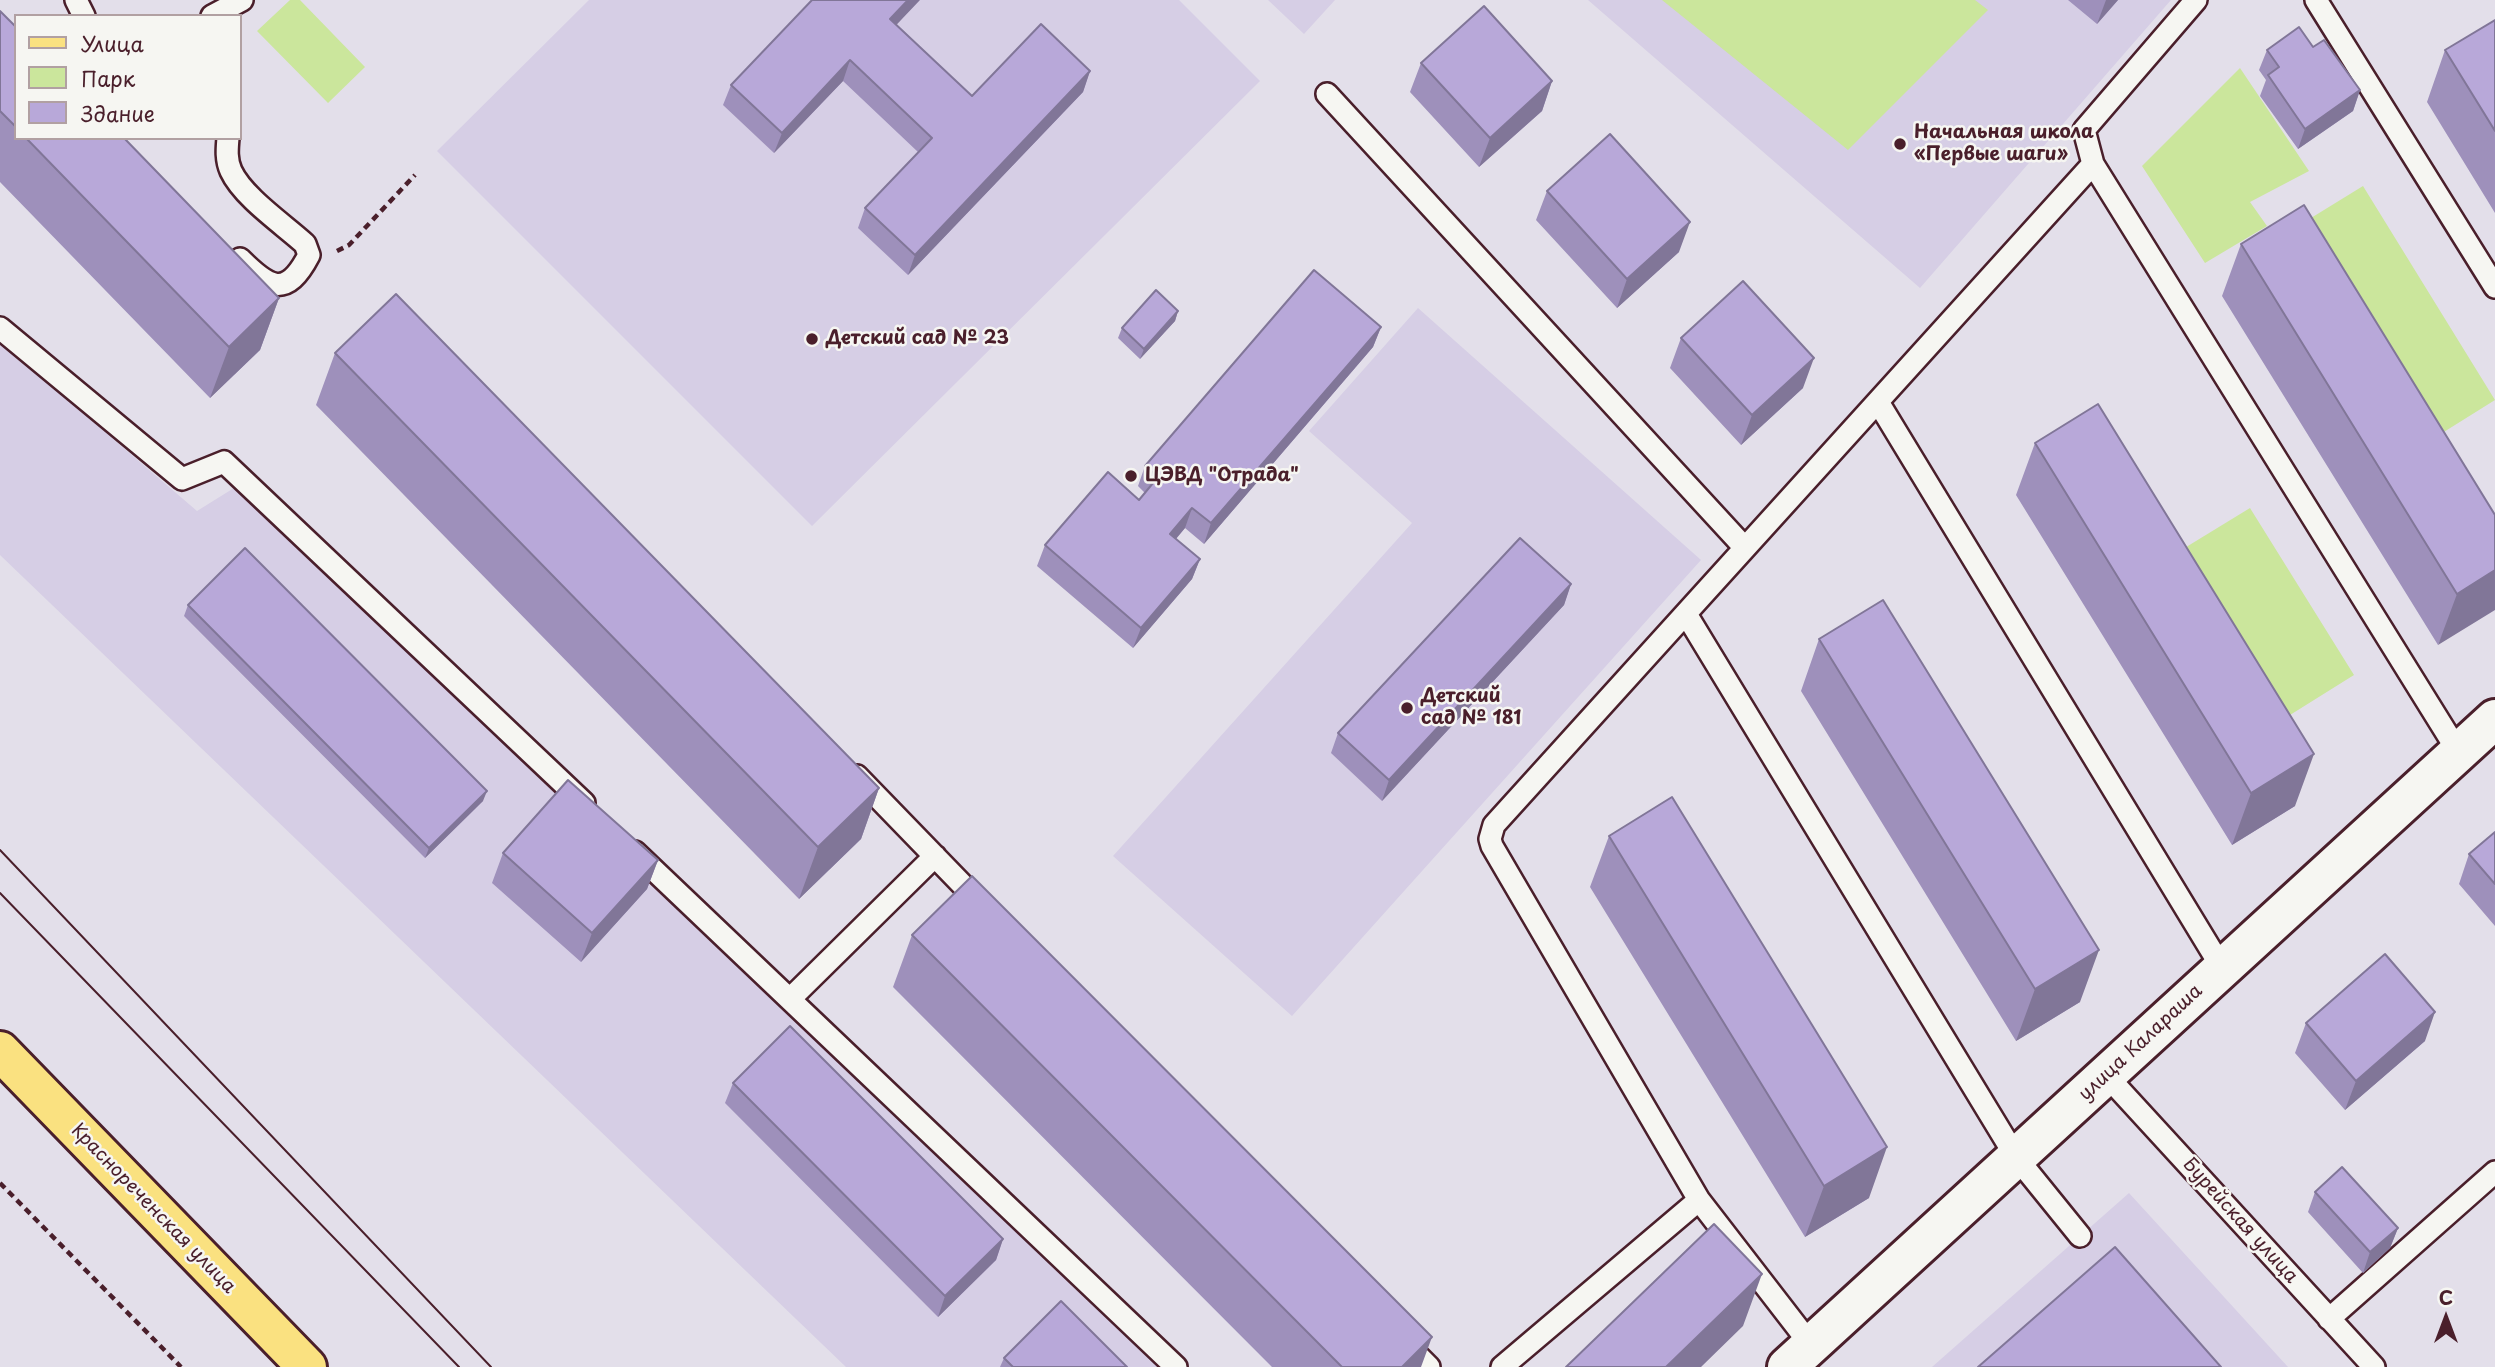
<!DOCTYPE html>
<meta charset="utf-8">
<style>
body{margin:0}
#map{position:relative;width:2495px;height:1367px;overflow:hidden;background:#e3dfea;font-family:"Playpen Sans",sans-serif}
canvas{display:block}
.legend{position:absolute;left:14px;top:14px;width:228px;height:126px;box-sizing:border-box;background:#f6f6f2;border:2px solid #b1a0a2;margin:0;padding:9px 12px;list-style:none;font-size:21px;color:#4a1f2b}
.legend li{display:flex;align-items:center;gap:14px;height:35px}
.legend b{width:35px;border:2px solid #b1a0a2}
.north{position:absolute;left:2411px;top:1283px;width:70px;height:70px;-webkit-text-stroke:5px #f6f6f2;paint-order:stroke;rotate:0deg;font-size:19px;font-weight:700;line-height:28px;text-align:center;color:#4a1f2b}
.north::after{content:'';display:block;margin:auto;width:24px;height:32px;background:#4a1f2b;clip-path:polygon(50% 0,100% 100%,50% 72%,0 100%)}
</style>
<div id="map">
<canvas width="2495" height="1367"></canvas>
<ul class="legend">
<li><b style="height:9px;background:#fae180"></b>Улица</li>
<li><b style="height:19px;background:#cbe69c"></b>Парк</li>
<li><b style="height:19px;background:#b8a8d9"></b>Здание</li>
</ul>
<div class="north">С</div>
</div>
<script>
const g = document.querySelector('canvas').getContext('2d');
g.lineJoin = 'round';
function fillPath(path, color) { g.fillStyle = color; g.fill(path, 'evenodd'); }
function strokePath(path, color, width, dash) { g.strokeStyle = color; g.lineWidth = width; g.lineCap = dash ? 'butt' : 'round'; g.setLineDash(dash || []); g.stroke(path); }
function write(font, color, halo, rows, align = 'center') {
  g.font = font + ' "Playpen Sans",sans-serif'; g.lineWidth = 5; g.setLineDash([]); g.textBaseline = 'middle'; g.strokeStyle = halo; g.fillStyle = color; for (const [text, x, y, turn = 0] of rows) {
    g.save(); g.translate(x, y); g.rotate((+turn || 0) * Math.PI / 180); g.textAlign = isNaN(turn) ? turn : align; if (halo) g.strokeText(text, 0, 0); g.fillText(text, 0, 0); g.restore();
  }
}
const built = new Path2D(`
 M589,0H1179L1260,81L812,526L437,151Z
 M1268,0H1335L1304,34Z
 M1588,0H2171L1920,288Z
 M1418,308L1701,560L1292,1016L1113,856L1412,523L1309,431Z
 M0,342L197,511L234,488L1162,1367H846L0,555Z
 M2129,1193L2288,1367H1932Z`);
const green = new Path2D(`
 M290,0H300L365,67L328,103L257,31Z
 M1662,0H1975L1988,10L1848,150Z
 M2240,68L2309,171L2250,202L2267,226L2205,263L2142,166Z
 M2363,186L2495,400L2431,440L2298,226Z
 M2250,508L2354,675L2282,720L2178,552Z`);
const path = new Path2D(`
 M337,251L349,245L415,175
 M0,1183L181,1367`);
const lane = new Path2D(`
 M76,0L84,16
 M2316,0L2495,287
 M212,16L242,0
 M1327,94L1745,548
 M228,138C227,149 226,160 231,171C243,197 283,224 305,244L309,255C286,299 269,288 240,259
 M2093,164L2459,753
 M0,328L182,479L224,462L584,803
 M1878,402L2222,968
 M1686,614L2016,1157L2080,1236
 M857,776L983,906
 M635,852L1176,1367
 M790,999L935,856
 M2106,1075L2374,1367
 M2329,1319L2495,1172
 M1404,1342L1429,1367
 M1811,1345L1699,1200L1492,846L1490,839L1494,825L2093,164L2084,130L2196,0
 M1502,1367L1699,1200`);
const secondary = new Path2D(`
 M1787,1367L2495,719`);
const primary = new Path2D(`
 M0,1051L307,1367`);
const tram = new Path2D(`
 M0,850L491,1367
 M0,893L459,1367`);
const wall = new Path2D(`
 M2068,0H2118L2097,24Z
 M0,11L16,27V138H124L279,298L260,350L210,398L0,182Z
 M2495,20V213L2427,102L2445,50Z
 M897,25L972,96L1090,71L1083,92L908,275L858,228L865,208L918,152L843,81L774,153L723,105L731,85Z
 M2313,47L2360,90L2353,111L2298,149L2260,96L2266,80L2259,70L2267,50Z
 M1421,63L1552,81L1542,111L1479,167L1410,92Z
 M1547,191L1679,252L1617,308L1536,220Z
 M2241,244L2495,515L2438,645L2222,296Z
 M1178,311L1175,321L1140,359L1118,338L1122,328Z
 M1381,327L1373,347L1204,544L1185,528L1176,539L1200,559L1192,579L1133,648L1037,566L1045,545L1139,500L1145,493L1138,486L1145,466Z
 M1681,338L1803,388L1741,445L1670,368Z
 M335,353L879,788L861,839L799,899L316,405Z
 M2035,443L2295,806L2232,845L2016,495Z
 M1571,584L1564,605L1382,801L1331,753L1338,733Z
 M188,605L483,801L425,858L184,616Z
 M1819,639L2080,1002L2016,1041L1801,691Z
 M2495,832V926L2459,884L2469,854Z
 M1609,836L1869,1198L1805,1237L1590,887Z
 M503,853L658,860L647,889L581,962L492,883Z
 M912,935L1421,1367H1272L893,987Z
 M2306,1023L2425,1041L2345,1110L2295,1053Z
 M733,1083L1003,1239L996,1260L938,1317L725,1103Z
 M2315,1192L2398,1228L2390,1248L2363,1273L2308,1212Z
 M1004,1358L1127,1367H1000Z`);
const shadedWall = new Path2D(`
 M908,0H920L883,39L890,19Z
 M2106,0H2118L2097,24Z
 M850,60L843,81L774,153L782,133Z
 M1090,71L1083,92L908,275L915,255Z
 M1552,81L1542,111L1479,167L1490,138Z
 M2360,90L2353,111L2298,149L2305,129Z
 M1690,222L1679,252L1617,308L1627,279Z
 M279,298L260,350L210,398L229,347Z
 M1178,311L1175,321L1140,359L1144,349Z
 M1381,327L1373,347L1204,544L1211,523Z
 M1814,358L1803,388L1741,445L1752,415Z
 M1192,508L1185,528L1163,554L1170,534Z
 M1200,559L1192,579L1133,648L1141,628Z
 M2495,570V610L2438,645L2457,594Z
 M1571,584L1564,605L1382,801L1389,780Z
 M2314,754L2295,806L2232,845L2251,793Z
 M879,788L861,839L799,899L818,847Z
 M487,791L483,801L425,858L429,848Z
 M658,860L647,889L581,962L592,933Z
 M2099,950L2080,1002L2016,1041L2035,989Z
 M2435,1012L2425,1041L2345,1110L2356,1081Z
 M1887,1147L1869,1198L1805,1237L1824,1186Z
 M2398,1228L2390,1248L2363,1273L2370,1252Z
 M1003,1239L996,1260L938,1317L945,1296Z
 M1762,1274L1743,1326L1701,1367H1666Z
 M1432,1337L1421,1367H1402Z`);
const building = new Path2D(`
 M812,0H908L890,19L972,96L1041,24L1090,71L915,255L865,208L932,138L850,60L782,133L731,85Z
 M1484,6L1552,81L1490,138L1421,63Z
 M0,11L16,27V127L0,111Z
 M2495,20V131L2445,50Z
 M2299,27L2313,47L2324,40L2360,90L2305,129L2268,75L2279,67L2267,50Z
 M1610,134L1690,222L1627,279L1547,191Z
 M26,138H124L279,298L229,347Z
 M2304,205L2495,515V570L2457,594L2241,244Z
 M1314,270L1381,327L1211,523L1192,508L1170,534L1200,559L1141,628L1045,545L1108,472L1139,500L1158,477L1145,466Z
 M1743,281L1814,358L1752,415L1681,338Z
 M1156,290L1178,311L1144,349L1122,328Z
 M396,294L879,788L818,847L335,353Z
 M2098,404L2314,754L2251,793L2035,443Z
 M1520,538L1571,584L1389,780L1338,733Z
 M245,548L487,791L429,848L188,605Z
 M1883,600L2099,950L2035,989L1819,639Z
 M568,780L658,860L592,933L503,853Z
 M1672,797L1887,1147L1824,1186L1609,836Z
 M2495,832V884L2469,854Z
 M972,876L1432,1337L1402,1367H1342L912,935Z
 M2385,954L2435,1012L2356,1081L2306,1023Z
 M790,1026L1003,1239L945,1296L733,1083Z
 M2342,1167L2398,1228L2370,1252L2315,1192Z
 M1714,1224L1762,1274L1666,1367H1566Z
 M2115,1247L2221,1367H1978Z
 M1061,1301L1127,1367H1013L1004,1358Z`);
const markers = [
 [1900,144,7,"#4a1f2b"],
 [812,339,7,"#4a1f2b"],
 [1131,476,7,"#4a1f2b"],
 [1407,708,7,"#4a1f2b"]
];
const poiNames = [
 ["Начальная школа",1914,133],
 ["«Первые шаги»",1914,155],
 ["Детский сад № 23",826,339],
 ["ЦЭВД \"Отрада\"",1145,476],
 ["Детский",1421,697],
 ["сад № 181",1421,719]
];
const streetNames = [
 ["улица Калараша",2141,1043,-43],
 ["Краснореченская улица",153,1209,46],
 ["Бурейская улица",2240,1221,48]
];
fillPath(built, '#d6cee5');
fillPath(green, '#cbe69c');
strokePath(lane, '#4a1f2b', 26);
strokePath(secondary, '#4a1f2b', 44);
strokePath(primary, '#4a1f2b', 44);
strokePath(path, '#4a1f2b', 4.5, [7, 5]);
strokePath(lane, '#f6f6f2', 21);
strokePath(secondary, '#f6f6f2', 38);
strokePath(primary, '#fae180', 38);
strokePath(tram, '#4a1f2b', 2);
fillPath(wall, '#9e90bb');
fillPath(shadedWall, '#817698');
fillPath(building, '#b8a8d9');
strokePath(building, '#817698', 2);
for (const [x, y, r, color] of markers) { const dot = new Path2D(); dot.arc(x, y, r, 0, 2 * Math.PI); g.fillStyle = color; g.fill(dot); strokePath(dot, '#f6f6f2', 2.5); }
write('bold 19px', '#4a1f2b', '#f6f6f2', poiNames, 'left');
write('19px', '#4a1f2b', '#f6f6f2', streetNames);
</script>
